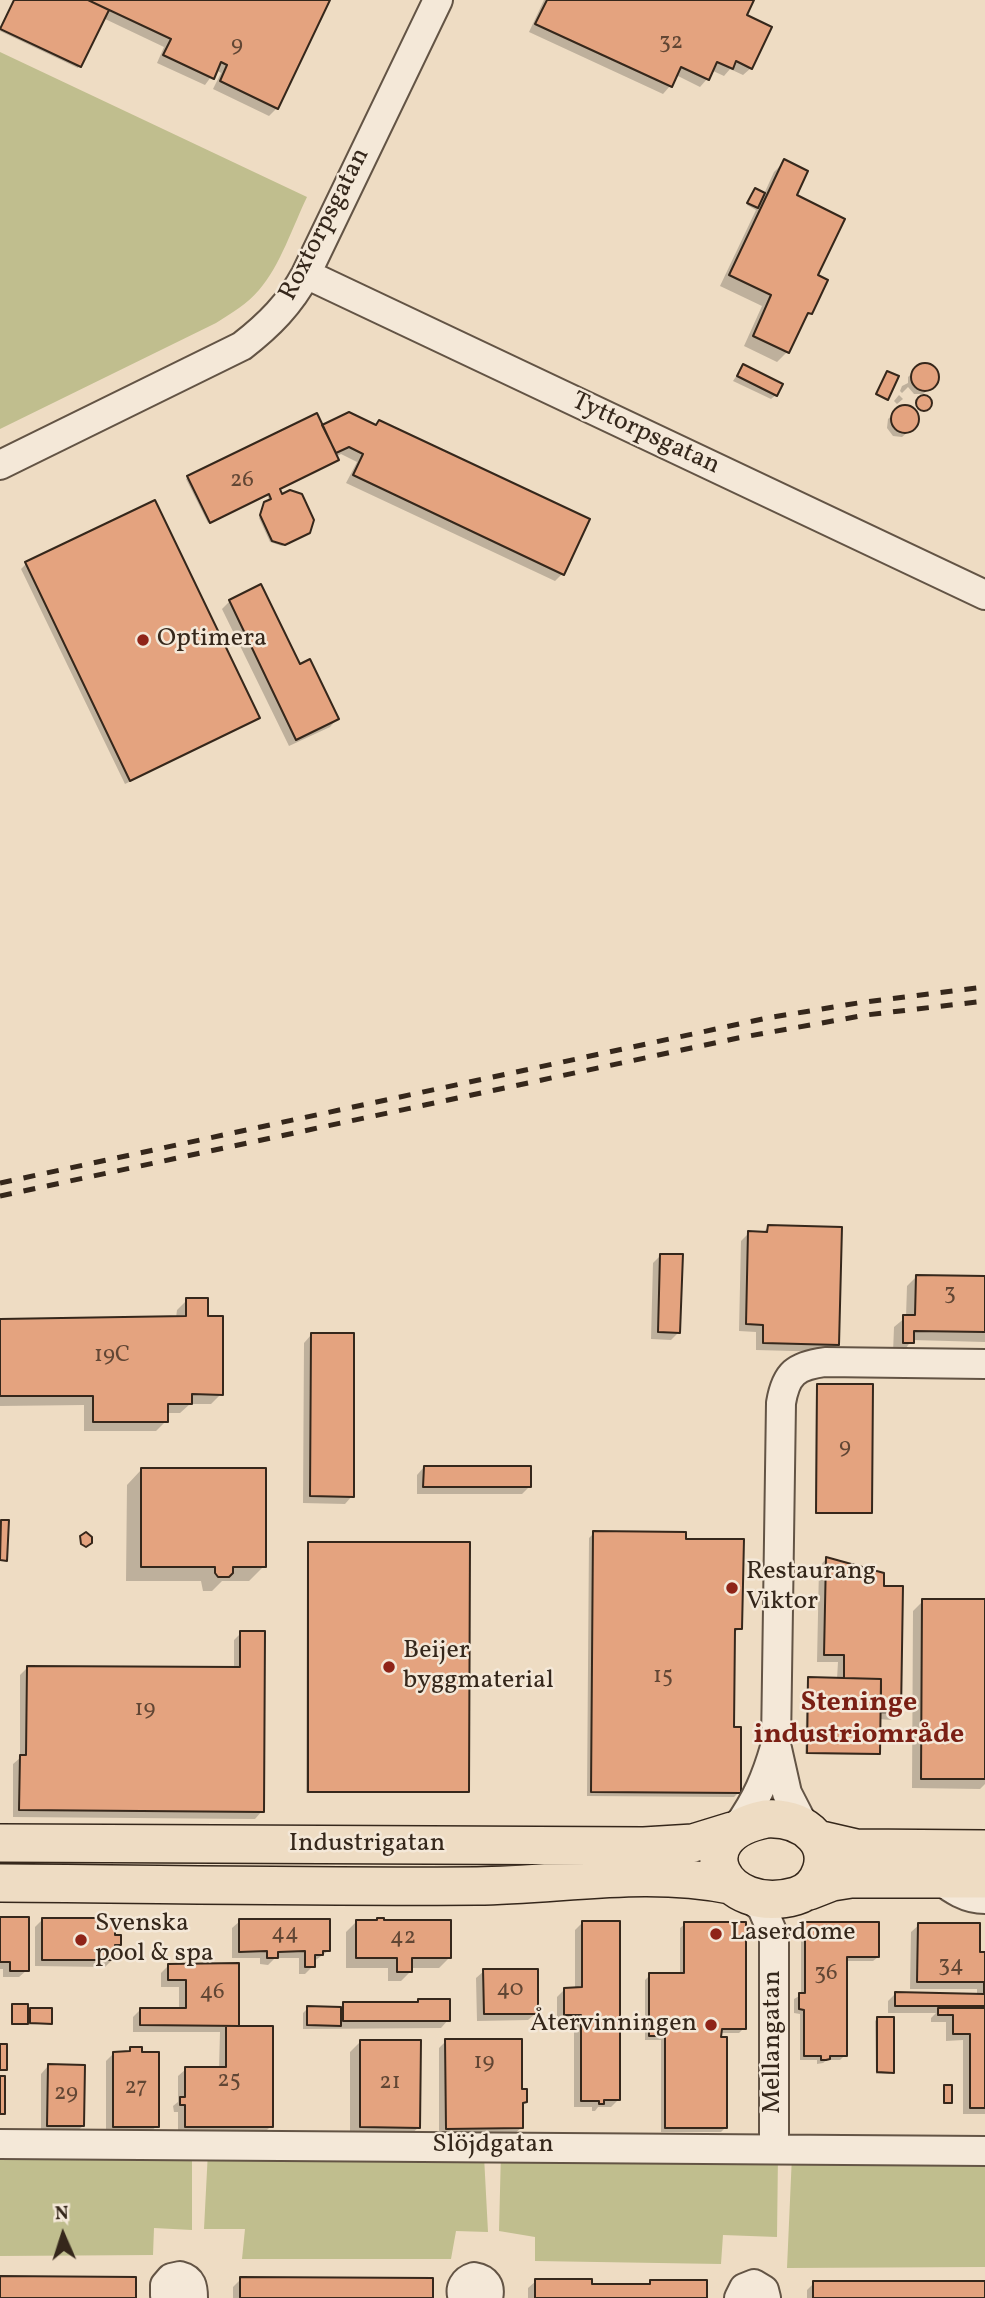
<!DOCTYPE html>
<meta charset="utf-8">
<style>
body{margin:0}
#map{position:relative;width:985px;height:2298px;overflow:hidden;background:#eedcc3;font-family:Vollkorn,serif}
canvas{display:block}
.north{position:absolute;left:28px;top:2200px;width:70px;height:70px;-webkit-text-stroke:5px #f4e8d8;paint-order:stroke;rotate:357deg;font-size:19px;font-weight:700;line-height:28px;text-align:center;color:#35271b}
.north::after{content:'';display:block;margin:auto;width:24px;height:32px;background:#35271b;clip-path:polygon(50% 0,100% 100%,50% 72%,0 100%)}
</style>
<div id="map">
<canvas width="985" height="2298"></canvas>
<div class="north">N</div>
</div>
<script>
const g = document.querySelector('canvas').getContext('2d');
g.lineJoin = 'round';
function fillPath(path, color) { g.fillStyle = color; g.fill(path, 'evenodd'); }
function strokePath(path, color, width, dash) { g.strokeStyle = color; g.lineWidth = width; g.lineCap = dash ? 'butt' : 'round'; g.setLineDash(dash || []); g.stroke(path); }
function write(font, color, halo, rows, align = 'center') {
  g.font = font + ' Vollkorn,serif'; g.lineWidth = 5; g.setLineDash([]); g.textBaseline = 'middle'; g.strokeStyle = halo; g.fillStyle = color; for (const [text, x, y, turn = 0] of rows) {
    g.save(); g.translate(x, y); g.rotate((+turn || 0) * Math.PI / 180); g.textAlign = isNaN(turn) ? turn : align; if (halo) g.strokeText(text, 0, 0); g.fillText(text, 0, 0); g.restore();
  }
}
const green = new Path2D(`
 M0,52L307,197C293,226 280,266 259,290C247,304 232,313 216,323L0,429Z
 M0,2150H192V2230L154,2228L153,2255L0,2256Z
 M208,2151L484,2156L488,2232L456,2231L451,2259H242L245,2229H204Z
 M501,2151L778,2154L777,2237L723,2235L721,2264L535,2261V2237L499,2231Z
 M792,2155L985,2159V2267L787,2268Z`);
const shadow = new Path2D(`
 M14,0H328L277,108L269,116L213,89L221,73L216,70L205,85L157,63L164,47L103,18L78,68L0,31Z
 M544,0H752L745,16L751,68L743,75L730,69L724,76L711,70L707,79L700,87L676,75L670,86L663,94L529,32Z
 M784,162L816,276L810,313L802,321L787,352L777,362L744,346L762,306L720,286L756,210L747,205L753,192L764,194L774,172Z
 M921,365L930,366L937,373L936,383L923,394H914L908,387L902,393L900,391L902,386L908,383V377Z
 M743,366L776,395L771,399L733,381Z
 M899,395L903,399L897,404L894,401Z
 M916 404a7 7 0 1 1 14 0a7 7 0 1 1-14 0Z
 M901,408L911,409L917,416L915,426L902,437L893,436L887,428L888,419Z
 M321,427L562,574L555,581L346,483L357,462L341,454L278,489L306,534L282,546L270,542L259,518L263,506L270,502L267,495L208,523L186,479L188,477Z
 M26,564L258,718L253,722L125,784L21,569Z
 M230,601L299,666L337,719L330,727L289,746L222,609Z
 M768,1227L838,1344L830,1352L756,1350V1332L739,1331L741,1241L749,1233L762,1234Z
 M661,1255L679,1332L671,1340L651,1339L653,1263Z
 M917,1276L985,1278V1342L912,1340L902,1353H893L894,1327L906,1317L907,1286Z
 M187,1300L206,1318L221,1394L211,1404H190L180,1413H166V1421L156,1431H84V1405L0,1406V1321L176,1318L177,1310Z
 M311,1335L352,1496L345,1504L303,1503L304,1343Z
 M818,1386L871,1512L869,1514H815L816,1388Z
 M424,1467L529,1487L522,1494H417V1475Z
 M141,1470L264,1566L249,1581H222L212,1591H203L201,1581H126L127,1485Z
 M594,1533L684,1541L741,1628L733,1633L732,1729L739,1792L734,1797L587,1796L589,1538Z
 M309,1544L468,1791L466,1793H306L307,1546Z
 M826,1559L899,1712L891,1720L879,1719L878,1753L876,1755L805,1754L807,1681L809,1679H837L838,1662H817L819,1567Z
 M923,1601H985V1784L980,1789L912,1788L913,1611Z
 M241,1633L262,1811L255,1819L13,1817V1764L20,1758V1675L27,1668L234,1669V1640Z
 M0,1919L27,1970L19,1977H3V1969H0Z
 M43,1919L113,1936L119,1944L113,1951V1959L105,1967L35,1966V1927Z
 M240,1921L328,1951L313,1962V1966L305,1974H299V1958H275L268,1965L260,1964V1958H232V1928Z
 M356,1922L449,1958L439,1968H411V1971L401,1981H388V1968H346V1932Z
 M582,1923L618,2100L611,2107H598L595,2111H592V2107H574V2022H557V1997L565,1989H575V1930Z
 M685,1924L744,2028L739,2033H720L725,2128L721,2132H661V2040H645V1980L650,1975H680V1928Z
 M805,1924L878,1957L873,1961H845V2055L840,2060H827L823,2063L817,2064V2060H800V2014L794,2013V1999L801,1995V1929Z
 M919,1925L978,1954H985V2114H963V2040L946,2041V2022H931V2018L936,2013H888V2001L895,1994L977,1995V1989H910L911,1932Z
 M169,1965H237V2027L271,2126L264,2133H178V2112H174L173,2106L178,2102V2076L186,2069H219L220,2032H133V2017L141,2009L179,2010V1987H161V1973Z
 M484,1971L536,2013L528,2020L477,2021L476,1978Z
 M419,2000L448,2020L441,2028L303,2029V2013L308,2008H339L344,2004H415Z
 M13,2006L26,2014L30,2010L50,2023L29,2025V2020L24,2025H11Z
 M877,2019L892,2072L890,2074H876L875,2021Z
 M361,2041L419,2127L408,2137H350V2052Z
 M446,2041L521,2091L525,2102L521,2106V2128L513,2135L439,2136V2048Z
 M131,2049L157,2126L149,2133L106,2134V2061L114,2053H127Z
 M48,2066L83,2126L75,2133H41V2074Z
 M945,2087L951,2103L949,2104H943Z
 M241,2279L431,2298H233V2287Z
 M536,2281L590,2286H647L651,2282L705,2298H528V2288Z
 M814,2283H985V2298H807V2290Z`);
const building = new Path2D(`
 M14,0H88L109,10L81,67L0,29Z
 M88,0H330L278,109L220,81L227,65L221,62L214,79L163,55L171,39Z
 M547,0H754L747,15L772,27L752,69L736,61L733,69L717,62L709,80L681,67L672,87L535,24Z
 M784,159L808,171L797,195L845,219L818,275L828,280L812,314L808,313L789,353L753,336L771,295L729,275Z
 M755,188L765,193L758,208L747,203Z
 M911 377a14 14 0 1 1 28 0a14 14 0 1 1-28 0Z
 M743,364L783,384L777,396L737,376Z
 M887,371L899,376L888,400L876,394Z
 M916 403a8 8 0 1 1 16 0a8 8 0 1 1-16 0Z
 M891 419a14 14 0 1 1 28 0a14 14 0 1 1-28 0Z
 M349,412L376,425L379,420L590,519L564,575L353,475L363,454L349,447L336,453L322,425Z
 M317,413L339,460L280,489L282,494L290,490L302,494L314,520L310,533L285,545L272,541L260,515L264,502L271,499L269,494L210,523L187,476Z
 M155,500L260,718L130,781L25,562Z
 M261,584L300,664L310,659L339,719L296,740L229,600Z
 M768,1225L842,1227L839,1345L763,1343V1325L746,1324L748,1231L767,1232Z
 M660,1254H683L680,1333L658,1332Z
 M916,1275L985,1276V1332L914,1331V1343H903V1315H915Z
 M186,1298H208V1316H223V1395L192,1394V1404H168V1422H93V1396H0V1319L186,1316Z
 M311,1333H354V1497L310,1496Z
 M817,1384H873L872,1513H816Z
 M424,1466H531V1487H423Z
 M141,1468H266V1567H233V1573L229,1577H218L215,1573V1567H141Z
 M1,1520H9L7,1561L0,1560Z
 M593,1531L686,1532V1539H744L742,1629H735L734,1727H741V1793L591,1792Z
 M86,1532L92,1537V1543L86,1547L81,1544L80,1536Z
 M308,1542H470L469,1792H308Z
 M826,1557L884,1573V1586H903L901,1713L881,1712V1679L844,1678V1655H824Z
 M922,1599H985V1779H921Z
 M240,1631H265L264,1812L19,1810L20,1755H26L27,1666L240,1667Z
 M808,1677L881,1679L880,1754L807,1753Z
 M0,1917H29V1971H10V1962H0Z
 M42,1918H115V1935H121V1945H115V1960H42Z
 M377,1918H384V1920H451V1958H412V1972H397V1958H356V1920H377Z
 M239,1919H330V1951H323V1955H315V1967H305V1951L278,1952V1958H267V1951L239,1952Z
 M582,1921H620V2100H604V2104H599V2101H581V2015H564V1988L582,1987Z
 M684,1922H746V2029H722L721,2037H727V2128H665V2036H649V1973H684Z
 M805,1922H879V1957H847V2056H830V2059L826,2060H821V2056H804V2010L799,2009V1993H805Z
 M918,1923H980V1952H985V2006H895V1992L984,1994V1982H917Z
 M239,1963V2026L140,2025V2008H186V1980H168V1964Z
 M483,1969H538V2014H484Z
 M418,1999H450V2021H343V2002H418Z
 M12,2004H28V2024H12Z
 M307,2006L341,2007V2026L307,2025Z
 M30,2008H52V2024L30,2023Z
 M938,2008H985V2108H970V2034H953V2015H938Z
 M877,2017H894V2073L877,2072Z
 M226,2026H273V2127H185V2105H180V2097H185V2067H226Z
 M445,2039H522V2089H527V2102L523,2103V2128L446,2129Z
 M360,2040H421L420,2128L360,2127Z
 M0,2044H7V2070H0Z
 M130,2047H142V2052H159V2127H113V2052L130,2051Z
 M48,2064L85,2065L84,2126H47Z
 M0,2076H5V2114H0Z
 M944,2085H952V2103H944Z
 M0,2276L136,2277V2298H0Z
 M240,2277L433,2278V2298H240Z
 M535,2279H592V2284H650V2280H707V2298H535Z
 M813,2281H985V2298H813Z`);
const minor = new Path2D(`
 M306,274L985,595
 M0,465L242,346C269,325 290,304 306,274L438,0
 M738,1826C757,1799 766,1778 775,1747
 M805,1828L787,1793L776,1744L781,1403C786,1373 796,1366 825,1362L985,1364
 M937,1878C952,1889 966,1899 985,1899
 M745,1894L762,1908L774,1936V2148
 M0,2144L985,2151
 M168,2298L165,2295V2285L171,2278L180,2276C192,2279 193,2287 193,2298
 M463,2298C459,2288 464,2280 474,2277C486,2279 491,2286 488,2298
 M739,2298L744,2288L754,2284L764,2290L766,2298`);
const major = new Path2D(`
 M766,1819C784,1818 801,1822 814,1836C833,1856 820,1889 796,1896C723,1917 681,1836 766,1819Z
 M817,1839L856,1848L985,1849
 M0,1843L644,1846L693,1843L732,1831
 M0,1883C159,1884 318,1887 477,1886C562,1885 646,1868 730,1885
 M809,1891L832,1882L851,1879H985`);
const rail = new Path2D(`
 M0,1183L767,1018L858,1003L985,987
 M0,1196L738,1038L866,1015L985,1001`);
const markers = [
 [143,640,7,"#8f2418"],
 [732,1588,7,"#8f2418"],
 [389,1667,7,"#8f2418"],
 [716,1934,7,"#8f2418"],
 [81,1940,7,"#8f2418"],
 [711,2025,7,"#8f2418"]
];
const numberNames = [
 ["32",671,44],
 ["9",237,47],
 ["26",242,482],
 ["3",950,1295],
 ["19C",112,1357],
 ["9",845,1449],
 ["15",663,1678],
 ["19",145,1711],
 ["44",285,1935],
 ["42",403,1939],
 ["34",951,1967],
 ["36",826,1975],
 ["40",510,1991],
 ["46",212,1994],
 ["19",484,2064],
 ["25",229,2082],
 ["21",390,2084],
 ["27",136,2089],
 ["29",66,2095]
];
const streetNames = [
 ["Roxtorpsgatan",326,225,-63],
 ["Tyttorpsgatan",645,435,25],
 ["Industrigatan",367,1845],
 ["Mellangatan",774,2042,-90],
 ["Slöjdgatan",493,2146]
];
const poiNames = [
 ["Optimera",157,640],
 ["Restaurang",746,1573],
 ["Viktor",746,1603],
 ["Beijer",403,1652],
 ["byggmaterial",403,1682],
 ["Svenska",95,1925],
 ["pool & spa",95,1955],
 ["Laserdome",730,1934],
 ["Återvinningen",697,2025,"right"]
];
const neighbourhoodNames = [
 ["Steninge",859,1705],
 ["industriområde",859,1737]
];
fillPath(green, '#c0be8e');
fillPath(shadow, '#0003');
fillPath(building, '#e4a37f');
strokePath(building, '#35271b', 2);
strokePath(minor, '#635445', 32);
strokePath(major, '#35271b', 40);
strokePath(minor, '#f4e8d8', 28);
strokePath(major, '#eedcc3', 37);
strokePath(rail, '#35271b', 5, [12, 12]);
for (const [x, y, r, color] of markers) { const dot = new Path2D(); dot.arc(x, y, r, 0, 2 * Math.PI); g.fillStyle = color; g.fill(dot); strokePath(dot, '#f4e8d8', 2.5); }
write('23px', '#614634', null, numberNames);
write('26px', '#35271b', '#f4e8d8', streetNames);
write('26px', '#35271b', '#f4e8d8', poiNames, 'left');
write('bold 28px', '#7a1f14', '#f4e8d8', neighbourhoodNames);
</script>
